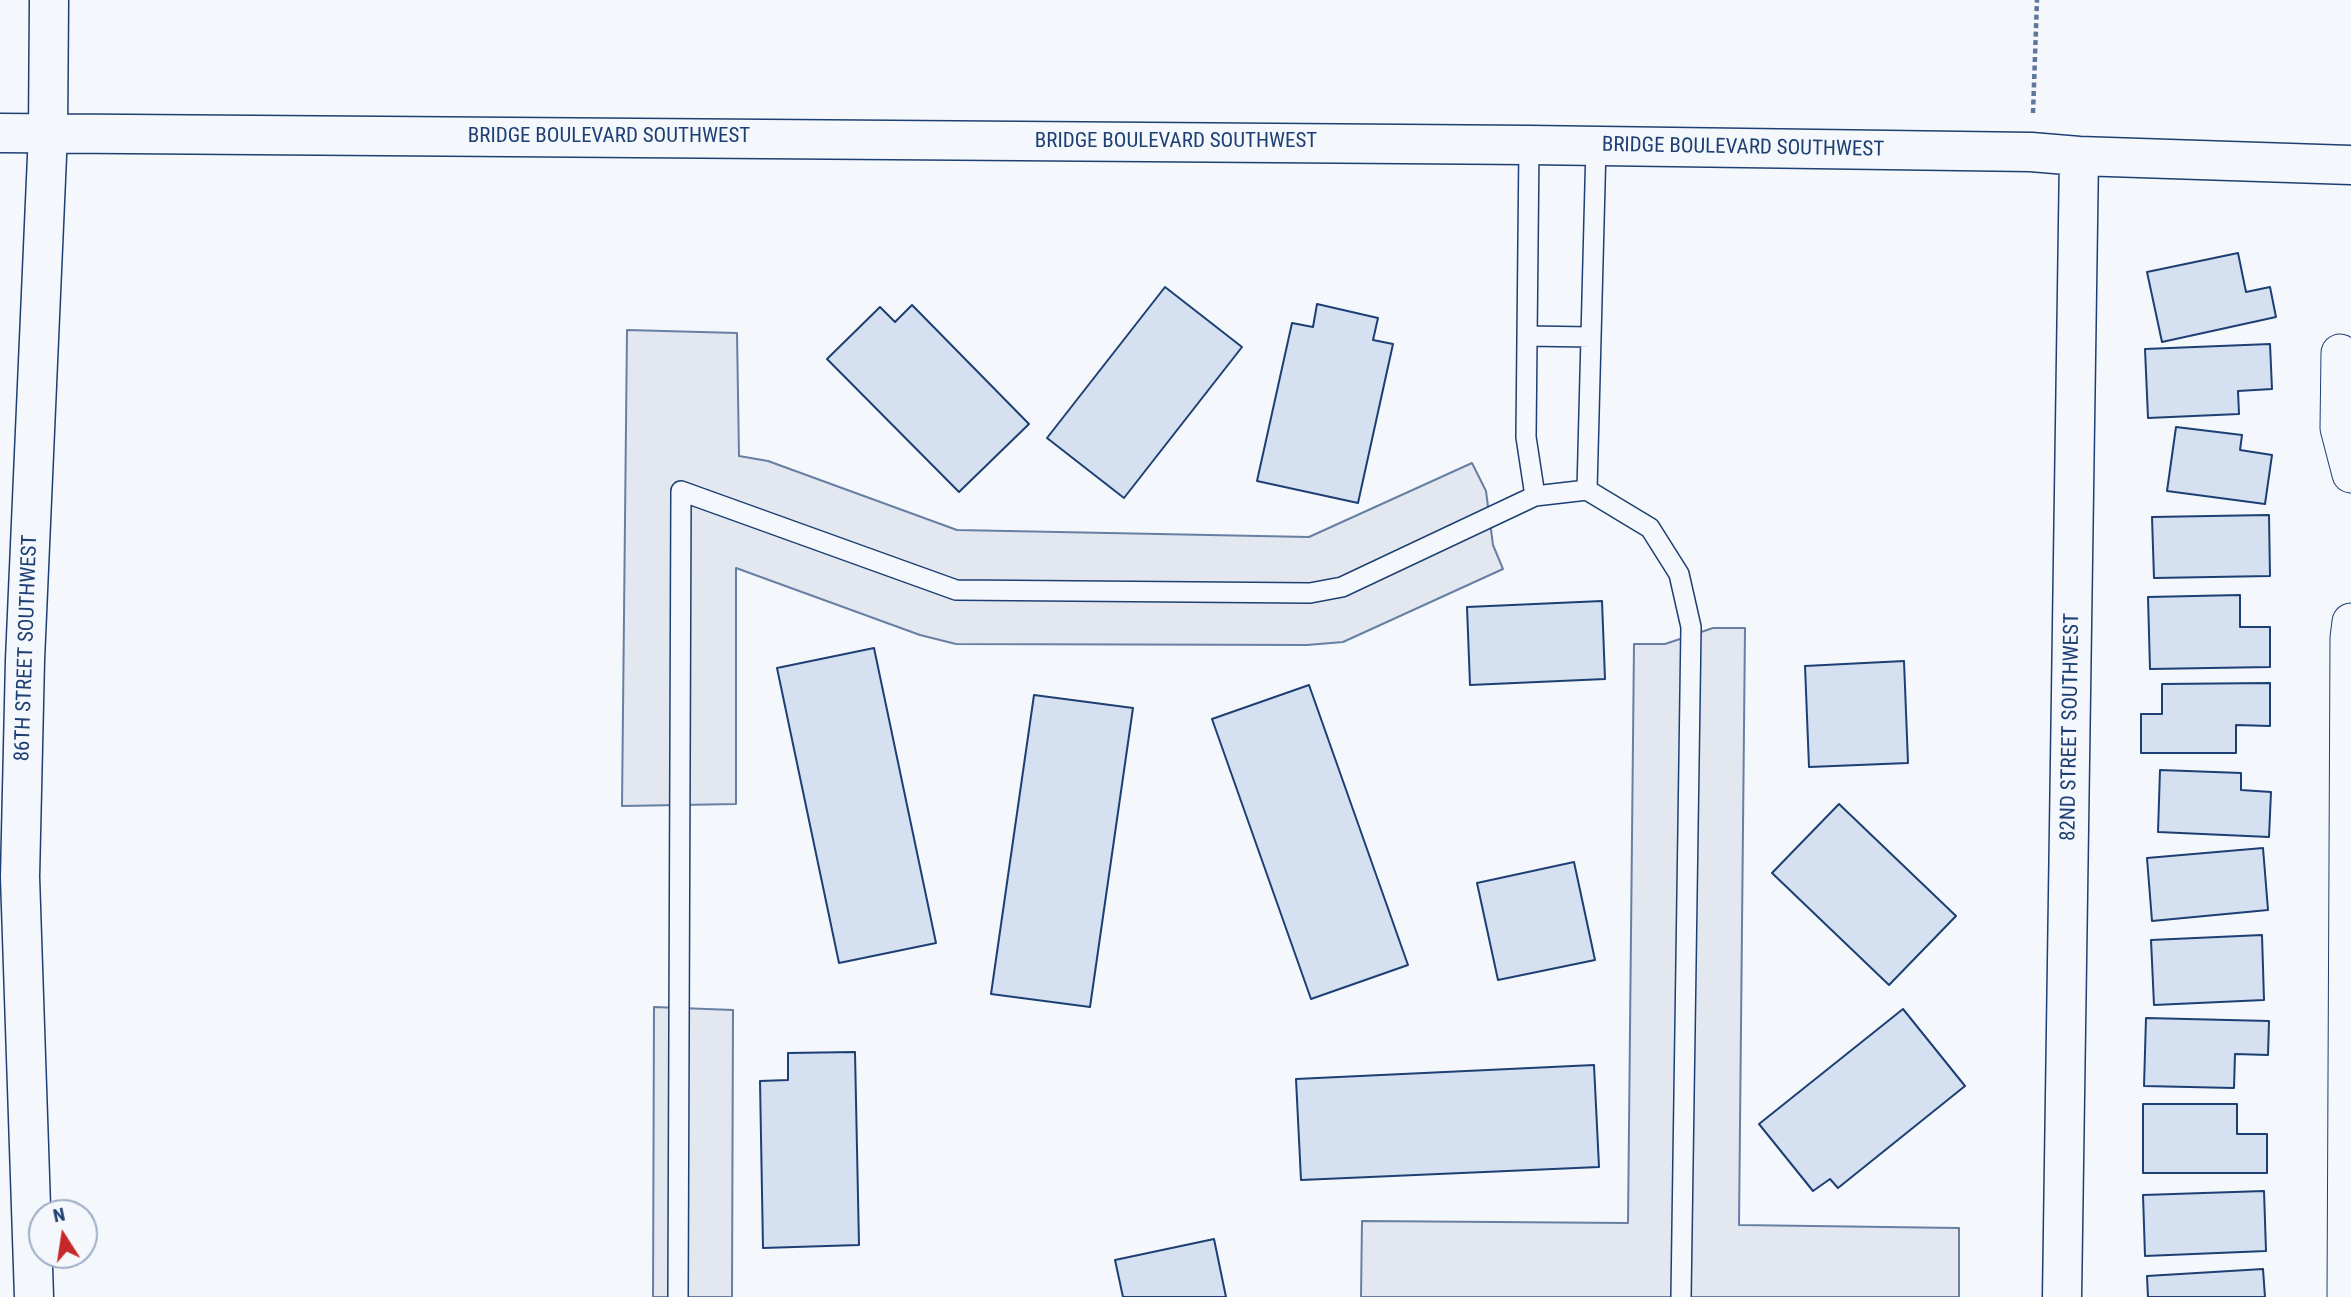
<!DOCTYPE html>
<style>
body{margin:0}
#map{position:relative;width:2351px;height:1297px;overflow:hidden;background:#f4f7fb;font-family:"Roboto Condensed",sans-serif}
canvas{display:block}
.north{position:absolute;left:28px;top:1199px;width:70px;height:70px;box-sizing:border-box;background:#f4f7fb;border:2px solid #9eadc5;border-radius:50%;rotate:348deg;font-size:19px;font-weight:700;line-height:28px;text-align:center;color:#1d3f73}
.north::after{content:'';display:block;margin:auto;width:24px;height:32px;background:#c62828;clip-path:polygon(50% 0,100% 100%,50% 72%,0 100%)}
</style>
<div id="map">
<canvas width="2351" height="1297"></canvas>
<div class="north">N</div>
</div>
<script>
const g = document.querySelector('canvas').getContext('2d');
g.lineJoin = 'round';
function fillPath(path, color) { g.fillStyle = color; g.fill(path, 'evenodd'); }
function strokePath(path, color, width, dash) { g.strokeStyle = color; g.lineWidth = width; g.lineCap = dash ? 'butt' : 'round'; g.setLineDash(dash || []); g.stroke(path); }
function write(font, color, halo, rows, align = 'center') {
  g.font = font + ' "Roboto Condensed",sans-serif'; g.lineWidth = 5; g.setLineDash([]); g.textBaseline = 'middle'; g.strokeStyle = halo; g.fillStyle = color; for (const [text, x, y, turn = 0] of rows) {
    g.save(); g.translate(x, y); g.rotate((+turn || 0) * Math.PI / 180); g.textAlign = isNaN(turn) ? turn : align; if (halo) g.strokeText(text, 0, 0); g.fillText(text, 0, 0); g.restore();
  }
}
const parking = new Path2D(`
 M627,330L737,333L739,456L768,461L957,530L1309,537L1472,463L1486,491L1493,545L1503,569L1343,642L1307,645L956,644L920,635L736,568V804L622,806Z
 M1713,628H1745L1739,1225L1959,1228V1297H1361L1362,1221L1628,1223L1634,644H1665Z
 M654,1007L733,1010L732,1297H653Z`);
const building = new Path2D(`
 M2238,253L2246,292L2270,287L2276,317L2162,342L2147,272Z
 M1165,287L1242,347L1124,498L1047,438Z
 M1317,304L1378,318L1373,340L1393,344L1358,503L1257,481L1292,323L1313,327Z
 M912,305L1029,424L959,492L827,359L880,307L895,322Z
 M2270,344L2272,389L2238,391L2239,414L2148,418L2145,349Z
 M2176,427L2242,435L2240,450L2272,455L2265,504L2167,491Z
 M2269,515L2270,576L2154,578L2152,517Z
 M2240,595V627H2270V667L2150,669L2148,597Z
 M1602,601L1605,679L1470,685L1467,607Z
 M874,648L936,943L839,963L777,668Z
 M1904,661L1908,763L1809,767L1805,666Z
 M2270,683V726L2236,725V753H2141V714H2162V684Z
 M1309,685L1408,965L1311,999L1212,719Z
 M1034,695L1133,708L1090,1007L991,994Z
 M2160,770L2241,773V790L2271,792L2269,837L2158,832Z
 M1839,804L1956,916L1889,985L1772,873Z
 M2263,848L2268,910L2152,921L2147,858Z
 M1574,862L1595,960L1498,980L1477,883Z
 M2262,935L2264,1000L2154,1005L2151,940Z
 M1903,1009L1965,1086L1838,1188L1830,1179L1813,1191L1759,1124Z
 M2146,1018L2269,1021L2268,1055L2235,1054L2234,1088L2144,1086Z
 M855,1052L859,1245L763,1248L760,1081L788,1080V1053Z
 M1594,1065L1599,1167L1301,1180L1296,1079Z
 M2143,1104H2237V1134H2267V1173H2143Z
 M2264,1191L2266,1251L2145,1256L2143,1195Z
 M1214,1239L1226,1297H1123L1115,1260Z
 M2263,1269L2265,1297H2148L2147,1276Z`);
const path = new Path2D(`
 M2033,113L2037,0`);
const lane = new Path2D(`
 M1529,145L1526,437L1535,496
 M1527,336L1591,337
 M1587,490L1596,146
 M678,1297L681,491L956,590L1310,593L1342,587L1535,496L1587,490L1650,528L1679,574L1691,627L1681,1297`);
const street = new Path2D(`
 M2340,353L2339,428L2351,474
 M2346,1297L2349,638L2351,622`);
const secondary = new Path2D(`
 M0,133L1529,145L2031,152L2079,156L2351,165
 M34,1297L20,877L25,660L48,133L49,0
 M2062,1297L2079,156`);
const streetNames = [
 ["BRIDGE BOULEVARD SOUTHWEST",609,137],
 ["BRIDGE BOULEVARD SOUTHWEST",1176,142],
 ["BRIDGE BOULEVARD SOUTHWEST",1743,148,1],
 ["86TH STREET SOUTHWEST",27,648,-88],
 ["82ND STREET SOUTHWEST",2071,727,-89]
];
fillPath(parking, '#e3e8f0');
strokePath(parking, '#687fa3', 2);
fillPath(building, '#d5e0f0');
strokePath(building, '#1d3f73', 2);
strokePath(lane, '#1d3f73', 22);
strokePath(street, '#1d3f73', 39);
strokePath(secondary, '#1d3f73', 41);
strokePath(path, '#5e769c', 4.5, [5, 3.5]);
strokePath(lane, '#f4f7fb', 19);
strokePath(street, '#f4f7fb', 37);
strokePath(secondary, '#f4f7fb', 38);
write('21px', '#1d3f73', '#f4f7fb', streetNames);
</script>
